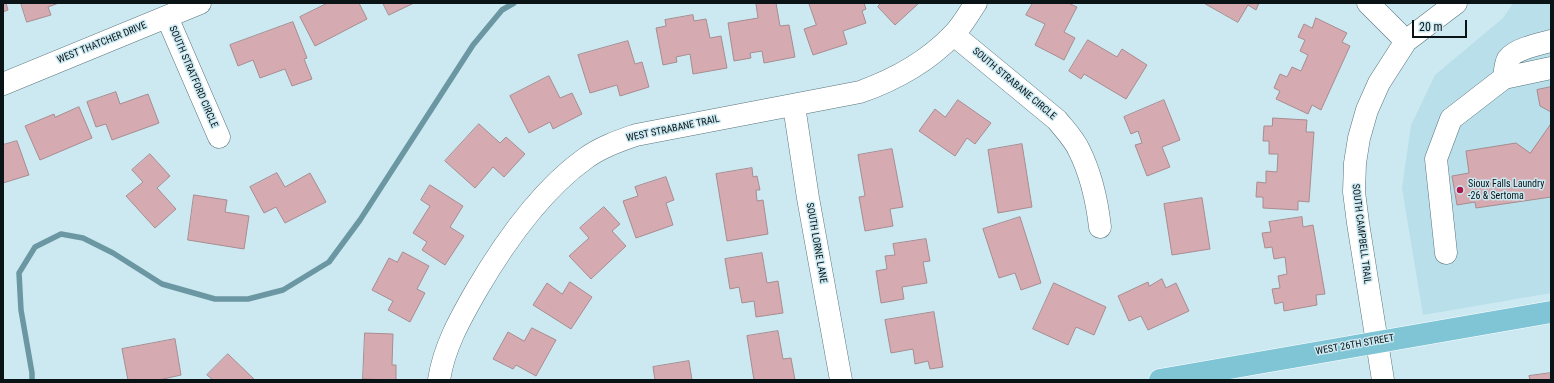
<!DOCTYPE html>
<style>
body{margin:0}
#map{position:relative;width:1554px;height:383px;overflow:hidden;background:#cce9f2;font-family:"Roboto Condensed",sans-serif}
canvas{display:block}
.frame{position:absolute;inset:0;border:4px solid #0a1417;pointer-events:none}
.scale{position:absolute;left:1412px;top:20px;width:55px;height:18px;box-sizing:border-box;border:2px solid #0a1417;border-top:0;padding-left:5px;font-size:12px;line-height:14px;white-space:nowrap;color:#0a1417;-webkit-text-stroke:3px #cce9f2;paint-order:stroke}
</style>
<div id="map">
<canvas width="1554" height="383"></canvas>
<div class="frame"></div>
<div class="scale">20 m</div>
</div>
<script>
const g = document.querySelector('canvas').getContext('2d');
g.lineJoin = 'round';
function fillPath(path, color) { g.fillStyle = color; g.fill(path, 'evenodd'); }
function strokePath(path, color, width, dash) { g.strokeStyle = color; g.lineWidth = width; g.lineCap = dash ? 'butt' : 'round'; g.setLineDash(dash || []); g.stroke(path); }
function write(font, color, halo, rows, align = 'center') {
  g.font = font + ' "Roboto Condensed",sans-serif'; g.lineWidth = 3; g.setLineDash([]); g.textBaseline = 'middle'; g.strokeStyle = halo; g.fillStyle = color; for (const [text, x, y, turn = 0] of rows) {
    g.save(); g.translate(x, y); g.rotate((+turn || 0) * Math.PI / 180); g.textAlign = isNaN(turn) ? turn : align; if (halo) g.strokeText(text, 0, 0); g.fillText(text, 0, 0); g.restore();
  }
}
const built = new Path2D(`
 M1513,3H1551V293L1423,315L1402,188L1411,125L1435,75L1503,18Z`);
const stream = new Path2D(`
 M32,380V373L21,310L19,273L35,247L61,234L83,238L113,253L162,284L215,299H248L283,290L329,262L360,220L473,45L502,10L514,3`);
const building = new Path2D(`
 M3,3H6L8,10L3,12Z
 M21,3H59L48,7L51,15L27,22Z
 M328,3H359L367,19L315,46L300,17Z
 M383,3H414L389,15Z
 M764,3H776L780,26L789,25L795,57L764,63L762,51L750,53L751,58L734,61L728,23L758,18L756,4Z
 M809,3H864L866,9L862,11L866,23L843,31L847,44L813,55L804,29L816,25Z
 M881,3H919L895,25L878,7Z
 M1033,3H1068L1077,7L1064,32L1075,38L1064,60L1035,45L1045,24L1026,15Z
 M1204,3H1259L1256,10L1248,5L1238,22Z
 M693,15L694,21L706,19L710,38L721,36L727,68L693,74L690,54L676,57L677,62L663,65L656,28L666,26L665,20Z
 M1316,18L1347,33L1342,42L1350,46L1321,110L1312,105L1308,114L1276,99L1280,91L1274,88L1280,74L1287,77L1292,67L1301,71L1308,55L1300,51L1305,40L1298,37L1304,24L1312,28Z
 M293,22L307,58L304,59L312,79L292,86L285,69L260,78L253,60L238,66L230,45Z
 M1088,40L1117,57L1122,49L1147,65L1126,99L1084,74L1081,79L1069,71Z
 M628,41L635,64L642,62L649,87L620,96L617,85L590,93L578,55Z
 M549,76L560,98L572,93L582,114L553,129L550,122L529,133L510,96Z
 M1551,87V112L1540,106L1537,90Z
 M116,92L120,104L148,94L159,123L112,140L106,124L96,127L87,102Z
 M958,100L991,123L975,144L967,138L955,156L919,131L935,109L945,117Z
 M1164,100L1180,140L1162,147L1170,167L1147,176L1135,145L1142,143L1138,131L1131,134L1124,117Z
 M79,107L92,138L40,160L25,126L54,114L55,117Z
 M1273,118L1307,120L1306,132H1314L1309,202L1298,201V210L1263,208V197H1256L1257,182L1266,183V171L1277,172L1278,154H1269V141H1263L1264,126H1272Z
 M479,124L500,143L506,137L525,154L504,177L493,167L475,188L445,161Z
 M1551,124V197L1476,208L1475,202L1457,205L1452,176L1469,173L1466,151L1516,143L1530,153Z
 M17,141L29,175L3,183V145Z
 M1022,144L1032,207L998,213L988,150Z
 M892,149L903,207L890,209L893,226L865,231L859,197L865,196L858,155Z
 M150,154L170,176L157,188L176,209L155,228L126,196L143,182L132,170Z
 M752,168L753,177L757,176L760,190H756L757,201L763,200L768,234L727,241L716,174Z
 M277,173L285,187L310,173L326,202L285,223L276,207L264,213L250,187Z
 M666,177L674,200L666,203L673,225L636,238L623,201L638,196L635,187Z
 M430,185L463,206L450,227L464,236L445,265L422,250L427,242L413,233L430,206L421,200Z
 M194,195L227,200L225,212L249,216L244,249L188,240Z
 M1202,198L1210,249L1172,255L1164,204Z
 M604,207L620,224L612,231L626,246L591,279L569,256L589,238L580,228Z
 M1020,217L1041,283L1021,290L1015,273L999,278L983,229Z
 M1302,217L1303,227L1313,225L1325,294L1316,295L1317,305L1284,311L1283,302L1275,304L1272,289L1280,288L1278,276L1287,274L1285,257L1274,259L1272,247L1265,248L1262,233L1271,232L1269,222Z
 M926,239L930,261L923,262L927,283L902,287L904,299L881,303L876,271L887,269L885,256L895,255L893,244Z
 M403,252L429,266L417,289L425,293L410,322L388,310L393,301L372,290L389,258L397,262Z
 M762,253L767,283L778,281L783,313L756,317L754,301L742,303L739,287L730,289L725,259Z
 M1162,279L1166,288L1176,283L1189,311L1148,330L1141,316L1129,321L1118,296L1148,282L1149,286Z
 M570,282L592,297L571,329L533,305L547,283L562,294Z
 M1054,283L1106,307L1094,335L1076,327L1068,345L1033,329Z
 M934,312L943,367L930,369L928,361L915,364L913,349L891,353L885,320Z
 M532,328L556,340L536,376L516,365L513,369L493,359L508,332L524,341Z
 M778,331L783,359L791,358L795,380H754L747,336Z
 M365,333L393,334L392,365H396V380L363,379Z
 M175,339L181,375L159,380H128L122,349Z
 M228,354L255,380H213L207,375Z
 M689,361L692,380H655L653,367Z
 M1551,373V380H1530L1529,376Z`);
const minor = new Path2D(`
 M1368,3L1406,41
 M167,17L219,137
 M954,35L1057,120C1065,130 1074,139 1079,150C1091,174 1097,201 1100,227
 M1504,78C1505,72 1505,64 1508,59C1515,49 1539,44 1551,41
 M3,84L200,3
 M794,106L808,198L841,380
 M1446,253L1436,159L1451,119L1504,78L1551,68
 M439,380C444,347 460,319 476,291C504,243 541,190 586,158C601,147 619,141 636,135L860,92C894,80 927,62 953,35C962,26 969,13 976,3
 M1383,380L1358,223L1354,192L1355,163L1359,138L1367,110L1379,83L1406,41L1456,3`);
const major = new Path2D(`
 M1160,380L1551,312`);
const markers = [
 [1460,190,4,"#ab184a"]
];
const streetNames = [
 ["WEST THATCHER DRIVE",102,43,-22],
 ["SOUTH STRATFORD CIRCLE",193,77,67],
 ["SOUTH STRABANE CIRCLE",1014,84,40],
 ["WEST STRABANE TRAIL",673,129,-12],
 ["SOUTH CAMPBELL TRAIL",1361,234,83],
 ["SOUTH LORNE LANE",816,243,80],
 ["WEST 26TH STREET",1355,345,-10]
];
const poiNames = [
 ["Sioux Falls Laundry",1468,184],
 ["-26 & Sertoma",1468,196]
];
fillPath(built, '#b9dfea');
strokePath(stream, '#6b97a3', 5.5);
fillPath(building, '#d5aab0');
strokePath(building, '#a78c90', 1);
strokePath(minor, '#58737a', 23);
strokePath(major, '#fff', 23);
strokePath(minor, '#fff', 22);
strokePath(major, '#7fc5d6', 22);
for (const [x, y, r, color] of markers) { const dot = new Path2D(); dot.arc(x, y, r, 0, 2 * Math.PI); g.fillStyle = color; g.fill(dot); strokePath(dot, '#cce9f2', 1.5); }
write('10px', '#0a1417', '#cce9f2', streetNames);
write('10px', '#0a1417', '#cce9f2', poiNames, 'left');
</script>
